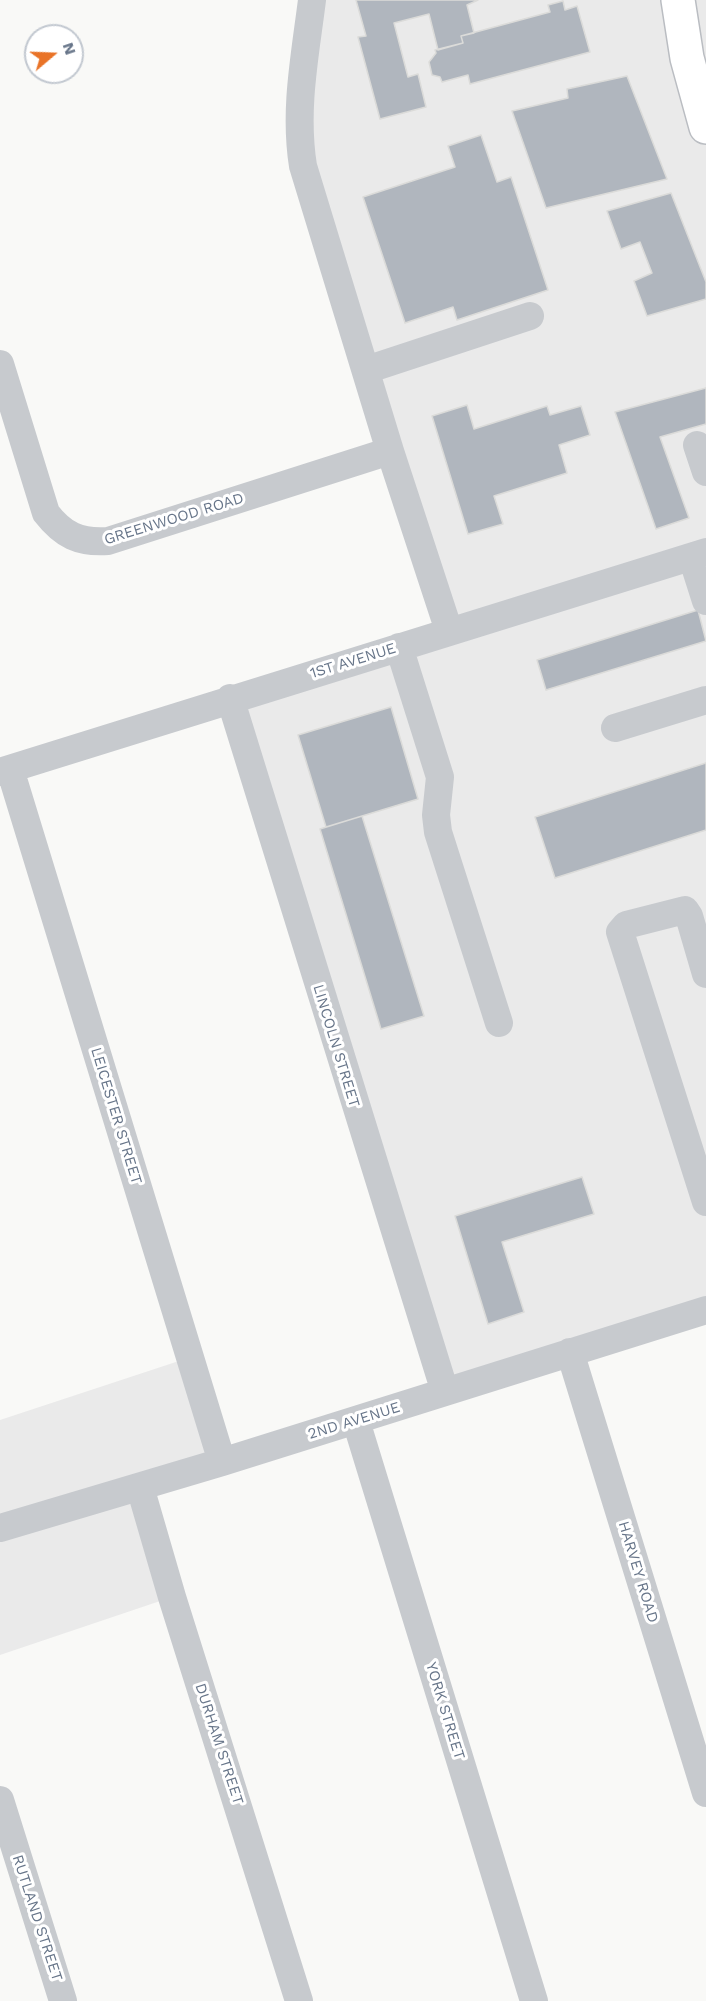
<!DOCTYPE html>
<style>
body{margin:0}
#map{position:relative;width:706px;height:2001px;overflow:hidden;background:#f9f9f7;font-family:"Work Sans",sans-serif}
canvas{display:block}
.north{position:absolute;left:24px;top:24px;width:60px;height:60px;box-sizing:border-box;background:#fff;border:2px solid #c2c8d0;border-radius:50%;rotate:71deg;font-size:16px;font-weight:700;line-height:24px;text-align:center;color:#677589}
.north::after{content:'';display:block;margin:auto;width:21px;height:27px;background:#e97327;clip-path:polygon(50% 0,100% 100%,50% 72%,0 100%)}
</style>
<div id="map">
<canvas width="706" height="2001"></canvas>
<div class="north">N</div>
</div>
<script>
const g = document.querySelector('canvas').getContext('2d');
g.lineJoin = 'round';
function fillPath(path, color) { g.fillStyle = color; g.fill(path, 'evenodd'); }
function strokePath(path, color, width, dash) { g.strokeStyle = color; g.lineWidth = width; g.lineCap = dash ? 'butt' : 'round'; g.setLineDash(dash || []); g.stroke(path); }
function write(font, color, halo, rows, align = 'center') {
  g.font = font + ' "Work Sans",sans-serif'; g.lineWidth = 6; g.setLineDash([]); g.textBaseline = 'middle'; g.strokeStyle = halo; g.fillStyle = color; for (const [text, x, y, turn = 0] of rows) {
    g.save(); g.translate(x, y); g.rotate((+turn || 0) * Math.PI / 180); g.textAlign = isNaN(turn) ? turn : align; if (halo) g.strokeText(text, 0, 0); g.fillText(text, 0, 0); g.restore();
  }
}
const built = new Path2D(`
 M312,0H706V1310L445,1392L230,698L449,631L303,166Z
 M188,1358L222,1462L140,1487L172,1597L0,1655V1420Z`);
const building = new Path2D(`
 M356,0H478L467,5L474,33L461,36L463,43L438,50L429,14L394,23L408,77L418,74L426,107L380,119L358,37L366,36Z
 M563,1L565,10L577,6L590,52L470,84L468,75L442,82L440,77L432,75L429,62L436,53L435,50L463,43L461,36L550,12L548,5Z
 M627,76L667,179L546,208L512,111L568,98L567,89Z
 M481,135L497,182L511,177L548,290L457,320L453,307L405,323L363,197L455,167L448,146Z
 M671,193L706,282V299L647,316L634,281L652,273L640,242L621,249L607,211Z
 M706,388V424L660,437L689,518L656,529L615,412Z
 M467,405L474,429L547,406L550,415L581,406L590,435L559,445L567,473L494,496L503,524L468,534L432,416Z
 M698,610L706,641L546,690L537,660Z
 M391,707L418,799L326,827L298,735Z
 M706,763V830L555,878L535,817Z
 M362,816L424,1016L381,1029L320,829Z
 M582,1177L594,1214L502,1242L524,1312L488,1324L455,1216Z`);
const minor = new Path2D(`
 M312,0C305,56 294,110 303,166L390,451L449,631
 M0,364L46,513C63,535 79,543 108,541L390,451
 M366,370L530,316
 M697,445L706,472
 M692,557L706,601
 M399,647L440,777L436,815L438,832L499,1023
 M230,698L445,1392
 M615,728L706,700
 M10,769L222,1462
 M0,772L706,552
 M706,974L689,916L685,910L626,925L620,932L706,1202
 M570,1352L706,1793
 M356,1421L534,2001
 M140,1487L172,1597L299,2001
 M0,1528L222,1462L706,1310
 M0,1800L63,2001`);
const major = new Path2D(`
 M678,0L687,58L706,127`);
const streetNames = [
 ["GREENWOOD ROAD",174,519,-17],
 ["1ST AVENUE",353,661,-17],
 ["LINCOLN STREET",336,1046,73],
 ["LEICESTER STREET",116,1116,73],
 ["2ND AVENUE",354,1421,-17],
 ["HARVEY ROAD",638,1572,73],
 ["YORK STREET",445,1711,73],
 ["DURHAM STREET",219,1744,72],
 ["RUTLAND STREET",37,1918,72]
];
fillPath(built, '#eaeaea');
fillPath(building, '#b0b6be');
strokePath(building, '#dbdbd9', 1.5);
strokePath(major, '#babdc2', 36);
strokePath(minor, '#c7cace', 28);
strokePath(major, '#fff', 33);
write('15px', '#677589', '#fff', streetNames);
</script>
